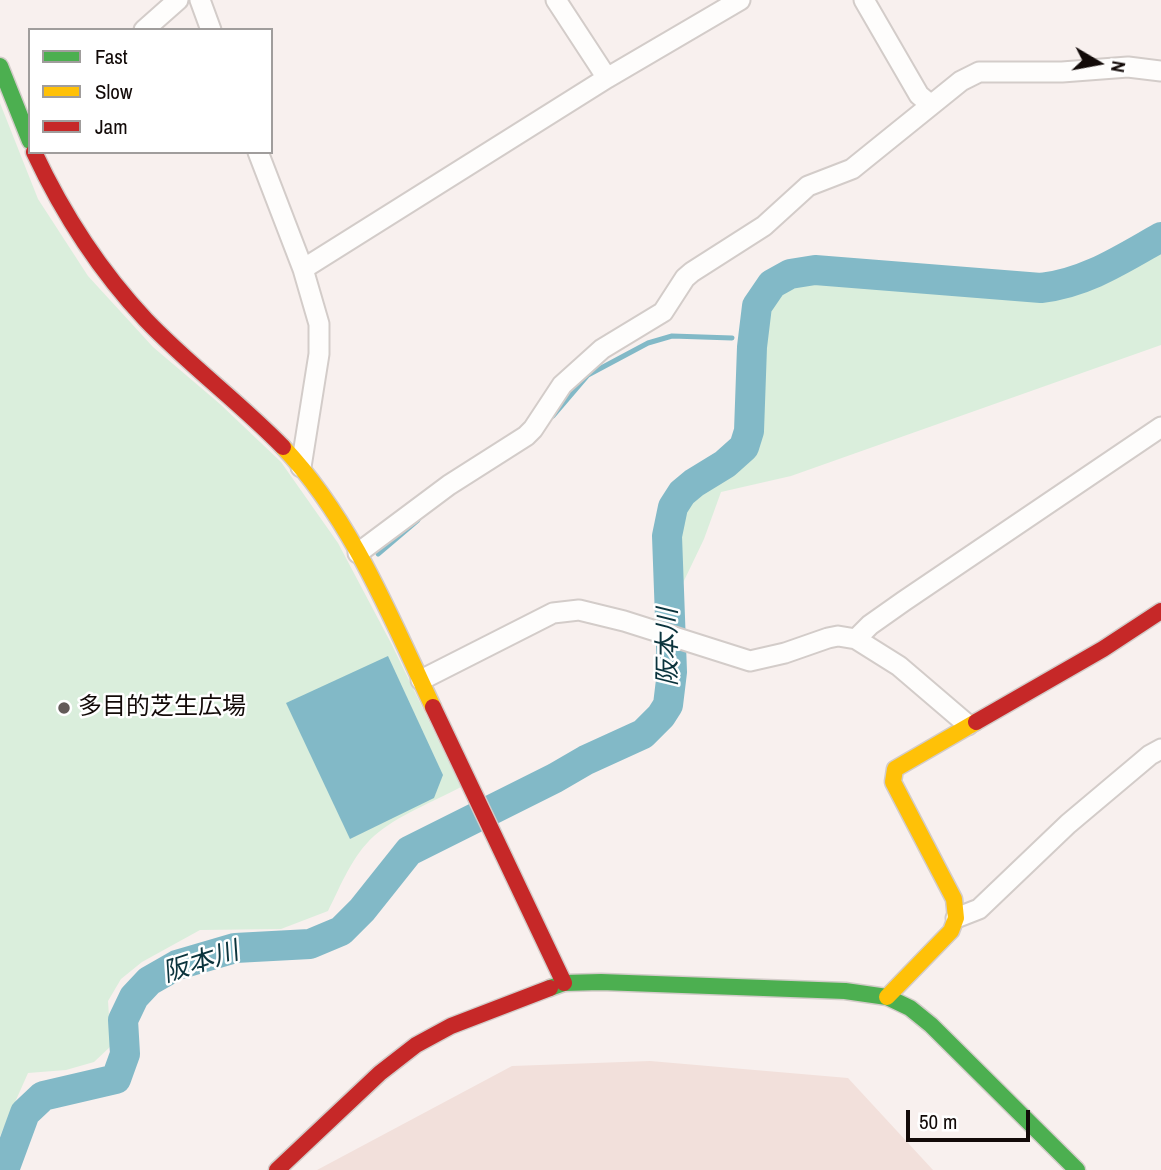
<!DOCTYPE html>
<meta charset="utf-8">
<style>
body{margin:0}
#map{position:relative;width:1161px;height:1170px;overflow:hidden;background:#f8f0ee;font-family:"Archivo Narrow",sans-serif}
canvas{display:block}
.legend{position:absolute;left:28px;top:28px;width:245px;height:126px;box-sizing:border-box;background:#fff;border:2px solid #a09d9c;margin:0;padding:9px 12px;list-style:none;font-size:21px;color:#120a08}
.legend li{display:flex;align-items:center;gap:14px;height:35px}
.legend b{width:35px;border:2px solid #a09d9c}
.north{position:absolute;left:1063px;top:28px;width:70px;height:70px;-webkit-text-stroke:5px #fff;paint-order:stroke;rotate:100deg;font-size:19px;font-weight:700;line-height:28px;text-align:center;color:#120a08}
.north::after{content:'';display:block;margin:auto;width:24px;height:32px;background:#120a08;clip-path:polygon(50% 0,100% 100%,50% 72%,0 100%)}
.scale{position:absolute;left:906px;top:1110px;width:124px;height:32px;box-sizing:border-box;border:4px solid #120a08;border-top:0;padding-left:9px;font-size:21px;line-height:24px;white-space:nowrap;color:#120a08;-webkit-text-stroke:5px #fff;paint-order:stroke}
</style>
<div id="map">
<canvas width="1161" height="1170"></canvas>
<ul class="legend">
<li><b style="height:9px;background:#4caf50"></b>Fast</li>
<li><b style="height:9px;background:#ffc107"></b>Slow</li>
<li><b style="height:9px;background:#c62828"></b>Jam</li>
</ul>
<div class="north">N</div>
<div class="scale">50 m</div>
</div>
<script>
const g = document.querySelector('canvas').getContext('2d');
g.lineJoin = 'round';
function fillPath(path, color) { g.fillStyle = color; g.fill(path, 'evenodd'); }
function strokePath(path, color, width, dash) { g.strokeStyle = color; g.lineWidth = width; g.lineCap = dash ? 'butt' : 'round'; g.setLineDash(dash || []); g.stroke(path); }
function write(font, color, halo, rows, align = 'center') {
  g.font = font + ' "Archivo Narrow","Noto Sans JP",sans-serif'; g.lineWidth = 5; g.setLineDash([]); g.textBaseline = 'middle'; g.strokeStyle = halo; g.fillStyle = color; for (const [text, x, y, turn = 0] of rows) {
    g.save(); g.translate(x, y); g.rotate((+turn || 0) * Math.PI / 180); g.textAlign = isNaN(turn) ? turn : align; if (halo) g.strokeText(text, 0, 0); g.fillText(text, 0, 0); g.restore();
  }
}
const built = new Path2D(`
 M650,1061L848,1078L933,1170H317L512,1066Z`);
const green = new Path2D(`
 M0,103L38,199L88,276L153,347L220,404L281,462L338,543L392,645L461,787C433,802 398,815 374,836C352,856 341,885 328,911L281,929L200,930L142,962L121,979L108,1001L111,1046L94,1062L66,1070L28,1073L0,1136Z
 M1161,245V345L791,476L721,492L704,539L681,587L678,547L688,494L749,452L759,360L770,304L810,274L1042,294L1073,291L1097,281Z`);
const water = new Path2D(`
 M388,656L443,775L434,798L350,839L286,703Z`);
const stream = new Path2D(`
 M747,335L753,334
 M553,416L588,375L648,343L672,336L732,338
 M378,554L418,520`);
const river = new Path2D(`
 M4,1170L25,1113L43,1096L116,1079L125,1054L123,1020L134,997L149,981L177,965L235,948L310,944L341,931L362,910L409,851L555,778L586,760L643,734L661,716L668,705L672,672L667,536L673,507L682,493L694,483L725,464L744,447L749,431L752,347L757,306L772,284L790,274L815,270L1041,288C1086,283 1122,259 1161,237`);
const street = new Path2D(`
 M200,0L211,30
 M556,0L607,78
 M864,0L919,95L931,105
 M144,30L178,0
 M258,152L303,269L319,324V354L301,467
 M303,269L607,78L740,0
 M358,553L449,485L526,436L533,429L562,385L602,349L663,312L685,278L692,272L764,226L808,186L852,169L961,81L979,72H1062L1128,67L1161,71
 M856,639L870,625L904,601L1161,427
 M421,680L553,613L579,610L624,621L750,661L785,653L828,638L838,636L856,639L899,666L968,725
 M956,918L979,909L1068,824L1150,755L1161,749`);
const fast = new Path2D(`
 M0,66L30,141
 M550,988L564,983L601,982L845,991L887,997L910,1008L931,1025L1077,1170`);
const slow = new Path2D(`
 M283,447C352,520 391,618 433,707
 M887,997L951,931L956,918L954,899L893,782L895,769L976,722`);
const jam = new Path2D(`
 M34,152C63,214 99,270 146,320C189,365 239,402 283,447
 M433,707L564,983
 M976,722L1103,649L1161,611
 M277,1170L380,1073L416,1045L451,1026L550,988`);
const markers = [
 [64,708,7,"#625a58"]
];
const poiNames = [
 ["多目的芝生広場",78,708]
];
const waterNames = [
 ["阪本川",669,647,-90],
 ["阪本川",201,963,-18]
];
fillPath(built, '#f2e0db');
fillPath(green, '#daeedc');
fillPath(water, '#82b9c7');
strokePath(stream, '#82b9c7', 5);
strokePath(river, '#82b9c7', 30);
strokePath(street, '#d3ccc9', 23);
strokePath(fast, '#d3ccc9', 19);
strokePath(slow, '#d3ccc9', 19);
strokePath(jam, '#d3ccc9', 19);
strokePath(street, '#fefdfc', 19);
strokePath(fast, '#4caf50', 16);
strokePath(slow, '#ffc107', 16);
strokePath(jam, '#c62828', 16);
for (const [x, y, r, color] of markers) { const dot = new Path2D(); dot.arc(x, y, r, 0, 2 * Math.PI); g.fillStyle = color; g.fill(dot); strokePath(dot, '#fff', 2.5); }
write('24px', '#120a08', '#fff', poiNames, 'left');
write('italic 26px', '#0b343d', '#fff', waterNames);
</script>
